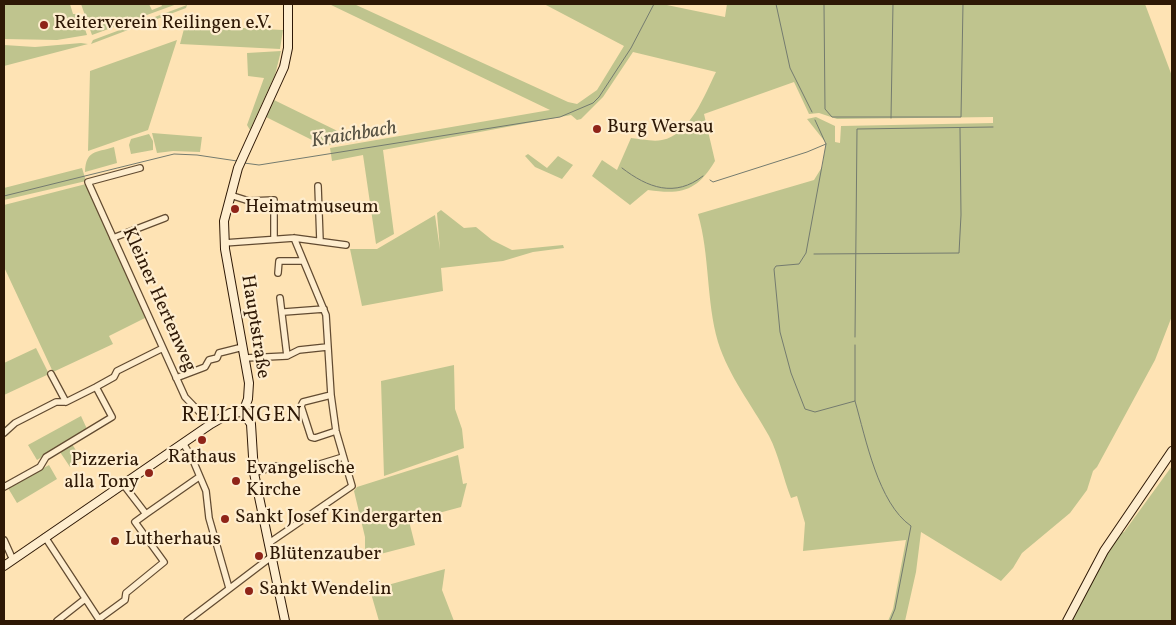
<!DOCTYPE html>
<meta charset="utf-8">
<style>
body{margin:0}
#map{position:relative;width:1176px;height:625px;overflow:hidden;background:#fee3b4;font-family:Vollkorn,serif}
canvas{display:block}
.frame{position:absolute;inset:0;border:5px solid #2e1805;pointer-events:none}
</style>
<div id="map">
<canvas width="1176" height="625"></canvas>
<div class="frame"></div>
</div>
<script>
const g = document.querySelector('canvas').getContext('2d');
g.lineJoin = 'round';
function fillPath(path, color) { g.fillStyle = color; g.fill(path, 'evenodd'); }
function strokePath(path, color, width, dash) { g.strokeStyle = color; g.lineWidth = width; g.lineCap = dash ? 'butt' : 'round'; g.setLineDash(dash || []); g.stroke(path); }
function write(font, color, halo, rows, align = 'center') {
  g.font = font + ' Vollkorn,serif'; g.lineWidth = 4.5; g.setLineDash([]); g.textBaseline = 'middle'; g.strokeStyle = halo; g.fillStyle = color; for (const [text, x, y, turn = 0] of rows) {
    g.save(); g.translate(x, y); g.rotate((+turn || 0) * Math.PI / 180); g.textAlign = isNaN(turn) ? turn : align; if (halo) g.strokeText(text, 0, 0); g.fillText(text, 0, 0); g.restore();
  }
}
const green = new Path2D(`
 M4,4H70L73,14H80L87,35L57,40L4,39Z
 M81,4H149L152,10L162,6L161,4H177L92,35Z
 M329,4H354L568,102L577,104L597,90L624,46L544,4H662L725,17L727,4H1145L1172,76V316L1155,360L1097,467L1093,471L1087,490L1070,513L1022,553L1013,568L1001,581L921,532L916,572L905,621H888L893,609L906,540L803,551L805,523L797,496L791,498C783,478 779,455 769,436C752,405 729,377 718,342C706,300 710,256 698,214L814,180L822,167L826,143L807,119L816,117L835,126V142L840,143L841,126L993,123V117L837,119L819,113L809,114L794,82L704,114L715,161C697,191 682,195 648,190L630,205L592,176L602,160L617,170L631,138C641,139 653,142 662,140C690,135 705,94 716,72L633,52L603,97L581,119L577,120L571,115L383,150L394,234L376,244L363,155L332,161L330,148L550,110Z
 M187,5L186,8L91,44L93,40Z
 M185,25L283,30L280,49L180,44Z
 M177,40L148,130L88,151L90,71Z
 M81,43L88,44L4,66V45L35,47Z
 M281,51L275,75L250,130L247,125L264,78L248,76L247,53Z
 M274,100L358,141L324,146L266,117Z
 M152,133L202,137L200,152L173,151L157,153Z
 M149,134L153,141V150L131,154L129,145L131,139Z
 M114,147L117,163L85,172C86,150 95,153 114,147Z
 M528,154L547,168L558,156L573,165L562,179L535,167L525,156Z
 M82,168L86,181L4,200V188Z
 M86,184L147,317L109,336L113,344L53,372L4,267V205Z
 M441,210L464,228L476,227L492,240L512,250L563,245L564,248L533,252L503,261L441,268L443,291L362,306L350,249H377L435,215L440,250L437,213Z
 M36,348L49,374L4,395V363Z
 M454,365L455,409L462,429L464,448L384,476L381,381Z
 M81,416L87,429L37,460L28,445Z
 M72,444L82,460L70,467L60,452Z
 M458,455L463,484L467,483L461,507L409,521L415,545L365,558V537L354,491L357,487Z
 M49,465L57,479L17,503L8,488Z
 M1172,466V621H1070L1117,534L1124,532Z
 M445,569L442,590L454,621H379L370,590Z`);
const stream = new Path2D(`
 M776,4L790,68L812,112
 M824,4L825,109L832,117H961L963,4
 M891,118L893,4
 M826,144L806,253L799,264L776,266L774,269L780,332L791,373L805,409L815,412L855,401V345
 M244,163L259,165L560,117L593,103L599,97L631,48L654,4
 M622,168C648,188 675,198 703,176
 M710,180L713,182L807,152L826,144L815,120
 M4,196L174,154L197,155L237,161
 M814,254L959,253L961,215L960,128
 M855,337L857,129L993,127
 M855,401C866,439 878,503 911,526L895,609L890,621`);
const street = new Path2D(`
 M140,168L88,182L185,397L211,424
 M318,186L320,241
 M230,195L249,201L274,200V239
 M113,238L165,218
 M224,243L294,238L346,245
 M278,273L279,261H303
 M280,298L287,356
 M284,312L324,309
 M245,358L287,356L299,350L327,347
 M51,374L66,402
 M176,378L205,367L209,360L217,358L219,353L243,347
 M331,395L303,402L301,406L311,437L315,438L336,431
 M4,433L15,423L56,402H66L96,387L114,377L117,371L163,348
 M183,443L192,458L206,491L209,518L229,588
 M254,473L276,466L294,472L343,457
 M123,484L146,514L199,477
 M4,487L40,467L46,457L112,417L96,387
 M45,537L100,621
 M4,540L13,560
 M269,543L352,486L336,431L331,395L326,315L294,238
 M99,619L125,600L126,593L164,562L135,522L146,514
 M57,621L85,599
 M187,621L271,557`);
const secondary = new Path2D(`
 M243,412L248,399L249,383L225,249L224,221L238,168L284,67L288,48V4
 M243,412L251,424L254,473L285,621
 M4,566L211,424L230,413L243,412
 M1067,621L1104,551L1172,451`);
const markers = [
 [44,25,5,"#8f2418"],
 [597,129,5,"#8f2418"],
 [235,209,5,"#8f2418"],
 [202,440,5,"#8f2418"],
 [149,473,5,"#8f2418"],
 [236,481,5,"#8f2418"],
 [225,519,5,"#8f2418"],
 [115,541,5,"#8f2418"],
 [259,556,5,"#8f2418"],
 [249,591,5,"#8f2418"]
];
const poiNames = [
 ["Reiterverein Reilingen e.V.",54,25],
 ["Burg Wersau",607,129],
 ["Heimatmuseum",245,209],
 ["Rathaus",202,459,"center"],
 ["Pizzeria",139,462,"right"],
 ["alla Tony",139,484,"right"],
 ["Evangelische",246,470],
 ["Kirche",246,492],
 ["Sankt Josef Kindergarten",235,519],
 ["Lutherhaus",125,541],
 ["Blütenzauber",269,556],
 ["Sankt Wendelin",259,591]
];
const streetNames = [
 ["Kleiner Hertenweg",158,300,66],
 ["Hauptstraße",254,327,81]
];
const waterNames = [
 ["Kraichbach",354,136,-9]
];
const quarterNames = [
 ["REILINGEN",242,417]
];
fillPath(green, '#bfc48e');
strokePath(stream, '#747b6f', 1);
strokePath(street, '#624b31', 8);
strokePath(secondary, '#2e1805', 10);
strokePath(street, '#feedce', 5.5);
strokePath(secondary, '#feedce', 8);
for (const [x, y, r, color] of markers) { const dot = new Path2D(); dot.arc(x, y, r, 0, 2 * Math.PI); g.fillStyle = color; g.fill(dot); strokePath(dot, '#feedce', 2); }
write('19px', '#2e1805', '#feedce', poiNames, 'left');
write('19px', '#2e1805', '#feedce', streetNames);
write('italic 20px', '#575243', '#feedce', waterNames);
g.letterSpacing = '1px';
write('21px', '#2e1805', '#feedce', quarterNames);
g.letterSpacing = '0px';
</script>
